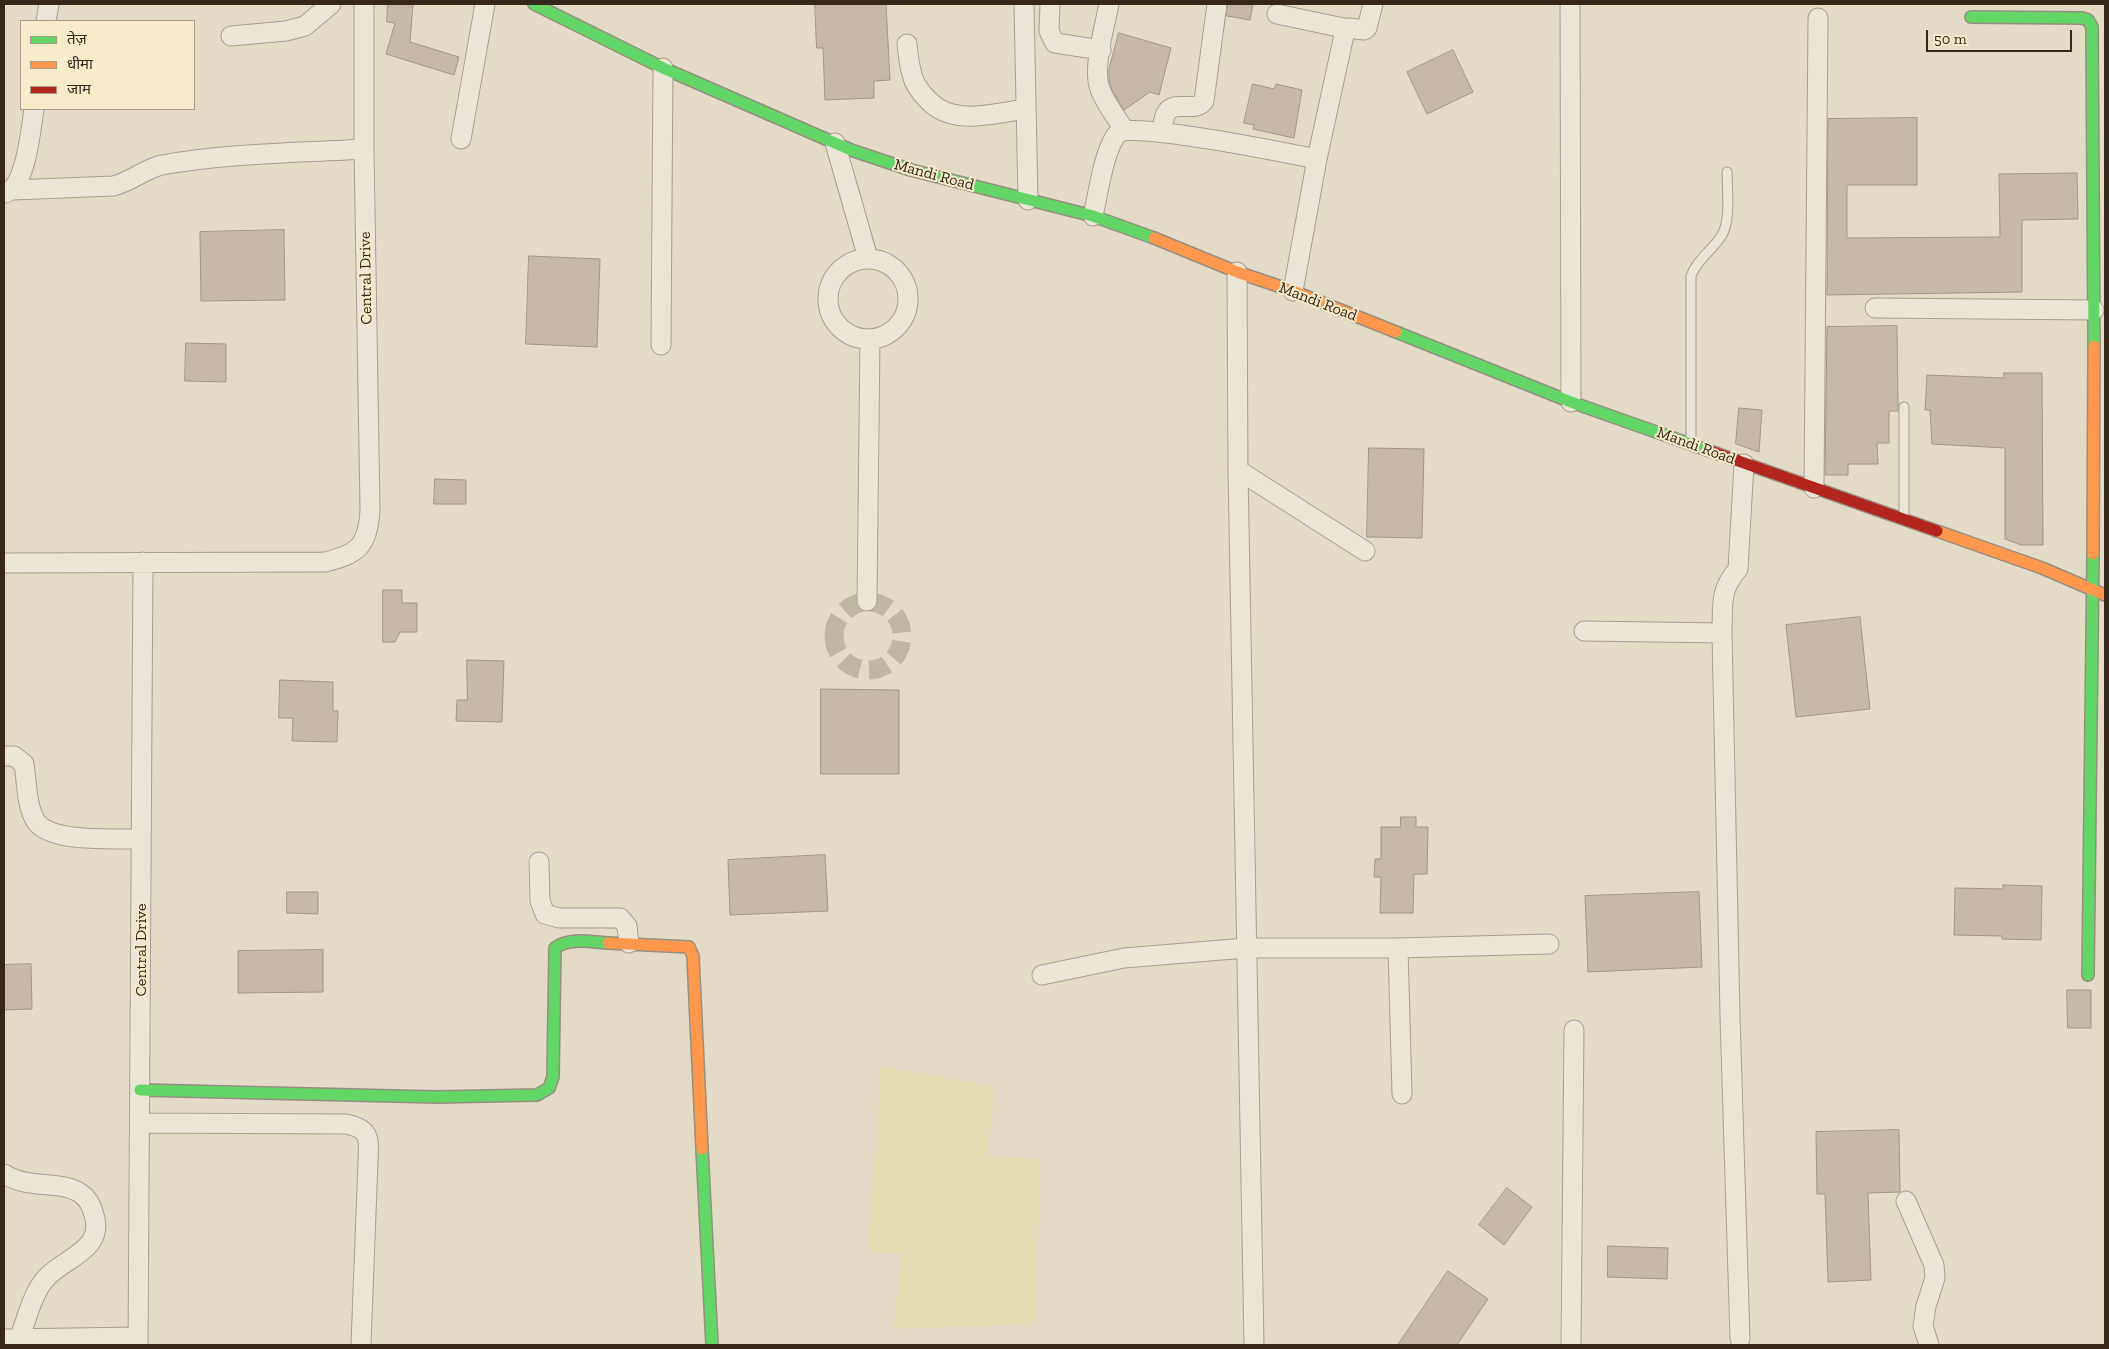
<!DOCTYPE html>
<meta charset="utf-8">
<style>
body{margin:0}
#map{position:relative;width:2109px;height:1349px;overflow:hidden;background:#e3dbc6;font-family:"Zilla Slab","Noto Sans Devanagari",serif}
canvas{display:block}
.frame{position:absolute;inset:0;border:5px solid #352719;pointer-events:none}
.legend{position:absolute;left:20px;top:20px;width:175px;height:90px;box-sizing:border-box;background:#f7ebc9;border:1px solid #a99d83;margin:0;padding:6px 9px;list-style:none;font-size:15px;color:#352719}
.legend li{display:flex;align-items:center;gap:10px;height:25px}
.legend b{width:25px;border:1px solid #a99d83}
.scale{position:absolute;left:1926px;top:30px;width:146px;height:22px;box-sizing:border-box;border:2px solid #352719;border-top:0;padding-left:6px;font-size:15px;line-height:18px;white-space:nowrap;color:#352719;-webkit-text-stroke:4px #f7ebc9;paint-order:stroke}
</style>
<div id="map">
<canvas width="2109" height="1349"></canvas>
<div class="frame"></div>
<ul class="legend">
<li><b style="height:6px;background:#63d668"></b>तेज़</li>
<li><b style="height:6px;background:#ff974d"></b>धीमा</li>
<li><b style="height:6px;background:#b3261e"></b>जाम</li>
</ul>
<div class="scale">50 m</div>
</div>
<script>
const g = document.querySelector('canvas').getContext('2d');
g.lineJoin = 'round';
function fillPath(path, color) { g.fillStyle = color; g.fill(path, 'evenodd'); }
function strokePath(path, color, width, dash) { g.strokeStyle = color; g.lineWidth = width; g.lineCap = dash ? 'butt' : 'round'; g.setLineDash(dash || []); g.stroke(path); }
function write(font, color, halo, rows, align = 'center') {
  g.font = font + ' "Zilla Slab",serif'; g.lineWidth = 4; g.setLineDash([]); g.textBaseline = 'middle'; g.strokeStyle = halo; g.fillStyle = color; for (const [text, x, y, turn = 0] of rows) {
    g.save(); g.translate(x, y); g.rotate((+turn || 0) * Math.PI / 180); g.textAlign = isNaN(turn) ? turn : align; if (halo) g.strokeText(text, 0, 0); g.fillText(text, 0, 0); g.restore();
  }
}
const farmland = new Path2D(`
 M881,1066L996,1087L987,1156L1040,1159L1036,1324L893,1329L902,1254L868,1252Z`);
const building = new Path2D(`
 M388,4H413L410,42L459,57L454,75L386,54L395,23L387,22Z
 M815,4H886L890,80L874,81V98L825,100L823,48H817Z
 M1228,4H1253L1250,20L1227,16Z
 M1119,33L1171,48L1159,95L1150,92L1124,110L1112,90L1109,79V69Z
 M1453,50L1473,92L1427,114L1407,72Z
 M1253,84L1274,89L1276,84L1302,90L1294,138L1253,129L1254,125L1244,123Z
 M1917,118V185H1847V238L2000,237L1999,174L2077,173L2078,219L2022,220V292L1827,295L1828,119Z
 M284,230L285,300L201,301L200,232Z
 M529,256L600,259L597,347L526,344Z
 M1897,326L1898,405V411H1889V443H1877L1878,464H1848V475H1825L1827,327Z
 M186,343L226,344V382L185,381Z
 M2004,373H2042L2043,545H2021L2005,539V448L1932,444L1930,410H1925L1927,375L2004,378Z
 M1739,408L1762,410L1759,452L1736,444Z
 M1369,448L1424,449L1422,538L1367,537Z
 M435,479L466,480V504H434Z
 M383,590H402V603H417V632H400L395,642H383Z
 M1860,617L1870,709L1796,717L1786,625Z
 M467,660L504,661L502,722L456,721L457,700H467Z
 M280,680L333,682V711H338L337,742L292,741L293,718H279Z
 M821,689L899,690V774H821Z
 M1401,817H1416V827H1428L1427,874H1414L1413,913H1380L1381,877H1374L1375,859H1381V827H1400Z
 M825,855L828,911L730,915L728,860Z
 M2003,885L2042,886L2041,940L2002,939V936L1954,935L1955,888L2003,889Z
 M287,892H318V914L287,913Z
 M1699,892L1702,967L1588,972L1585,896Z
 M323,950V992L238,993V951Z
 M31,964L32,1009L4,1010V965Z
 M2067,990H2091V1028H2068Z
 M1899,1130L1900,1192L1868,1193L1871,1280L1828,1282L1825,1194H1817L1816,1132Z
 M1507,1188L1532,1207L1504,1245L1479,1225Z
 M1608,1246L1668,1248L1667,1279L1608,1277Z
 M1448,1271L1488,1299L1457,1345H1398Z`);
const streetTunnel = new Path2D(`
 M834 636a34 34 0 1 1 68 0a34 34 0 1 1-68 0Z`);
const lane = new Path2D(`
 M1904,407V517
 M1691,442V276C1697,259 1713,250 1722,235C1731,219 1727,190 1727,172`);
const street = new Path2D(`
 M1024,4L1028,200
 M1050,4L1049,31L1055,43L1101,50
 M1109,4C1105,26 1092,68 1100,89C1105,103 1116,117 1124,129
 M1570,4L1571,402
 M1277,14L1348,29
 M46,21L49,4
 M231,36L286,31L305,26L331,4
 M907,44C908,54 909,65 912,74C914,85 921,93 928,100C953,127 994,113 1026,109
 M1162,132C1163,126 1163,117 1167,112C1175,100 1196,113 1204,101L1217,4
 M461,139L485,4
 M835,143L868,258
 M13,190L113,186C131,182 144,169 162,165C228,153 297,153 364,149
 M5,193C26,187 31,129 34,109
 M1093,216C1098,195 1104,148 1118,133C1129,121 1292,154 1317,159
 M828 299a40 40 0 1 1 80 0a40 40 0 1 1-80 0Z
 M1237,272L1238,470L1254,1345
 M1293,291L1317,159L1344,35L1349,28L1364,30L1367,28L1373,4
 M1875,308L2094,310
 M661,345L663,68
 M1238,470L1365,551
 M1814,488L1818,18
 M4,563L325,562C358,554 368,546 370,510L364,149V4
 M867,601L870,339
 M1584,631L1722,633
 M4,756H14L24,764C27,782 26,803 35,820C49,844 116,838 141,839
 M539,862L540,901L545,914L559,918H620L627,926L629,943
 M1398,948L1402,1094
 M1042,975L1124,958L1246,948H1398L1549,944
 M140,1123L346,1124C371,1129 369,1139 368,1161L361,1345
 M4,1174C30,1190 61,1180 80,1193C88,1198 92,1207 94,1215C105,1249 65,1258 47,1277C32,1293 27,1319 19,1339
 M1906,1201L1934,1265L1935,1278L1926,1306L1923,1326L1929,1345
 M4,1339L138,1337
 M1740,1339L1730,1016L1722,633C1723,605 1719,591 1738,569L1744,464
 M138,1345L143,562
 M1571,1345L1574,1030`);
const fast = new Path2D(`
 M534,4L663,68L851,150L911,170L1093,216L1154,238
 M1971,17L2082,18L2088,20L2092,27L2094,346
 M1396,332L1571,402L1710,451
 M2088,975L2093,554
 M140,1090L436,1097L537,1095L549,1088L553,1077L555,948C569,937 592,942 608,943
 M702,1149L712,1345`);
const slow = new Path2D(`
 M1154,238L1237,272L1293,291L1396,332
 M1937,531L2042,568L2105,595
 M2093,554L2094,346
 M608,943L689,947L693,956L702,1149`);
const jam = new Path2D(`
 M1710,451L1937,531`);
const streetNames = [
 ["Mandi Road",934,175,15],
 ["Central Drive",366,278,-91],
 ["Mandi Road",1318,302,21],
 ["Mandi Road",1696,446,20],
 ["Central Drive",141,950,-90]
];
fillPath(farmland, '#e5ddb4');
fillPath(building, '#c7b9a7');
strokePath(building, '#a29686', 1);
strokePath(streetTunnel, '#c0b7a3', 19, [19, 9]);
strokePath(lane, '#a79f90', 11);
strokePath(street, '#a79f90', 21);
strokePath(fast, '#978f80', 14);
strokePath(slow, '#978f80', 14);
strokePath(jam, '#978f80', 14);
strokePath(lane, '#ebe5d8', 9);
strokePath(street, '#ebe5d8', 19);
strokePath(fast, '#63d668', 11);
strokePath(slow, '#ff974d', 11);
strokePath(jam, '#b3261e', 11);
write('16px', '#352719', '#f7ebc9', streetNames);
</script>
